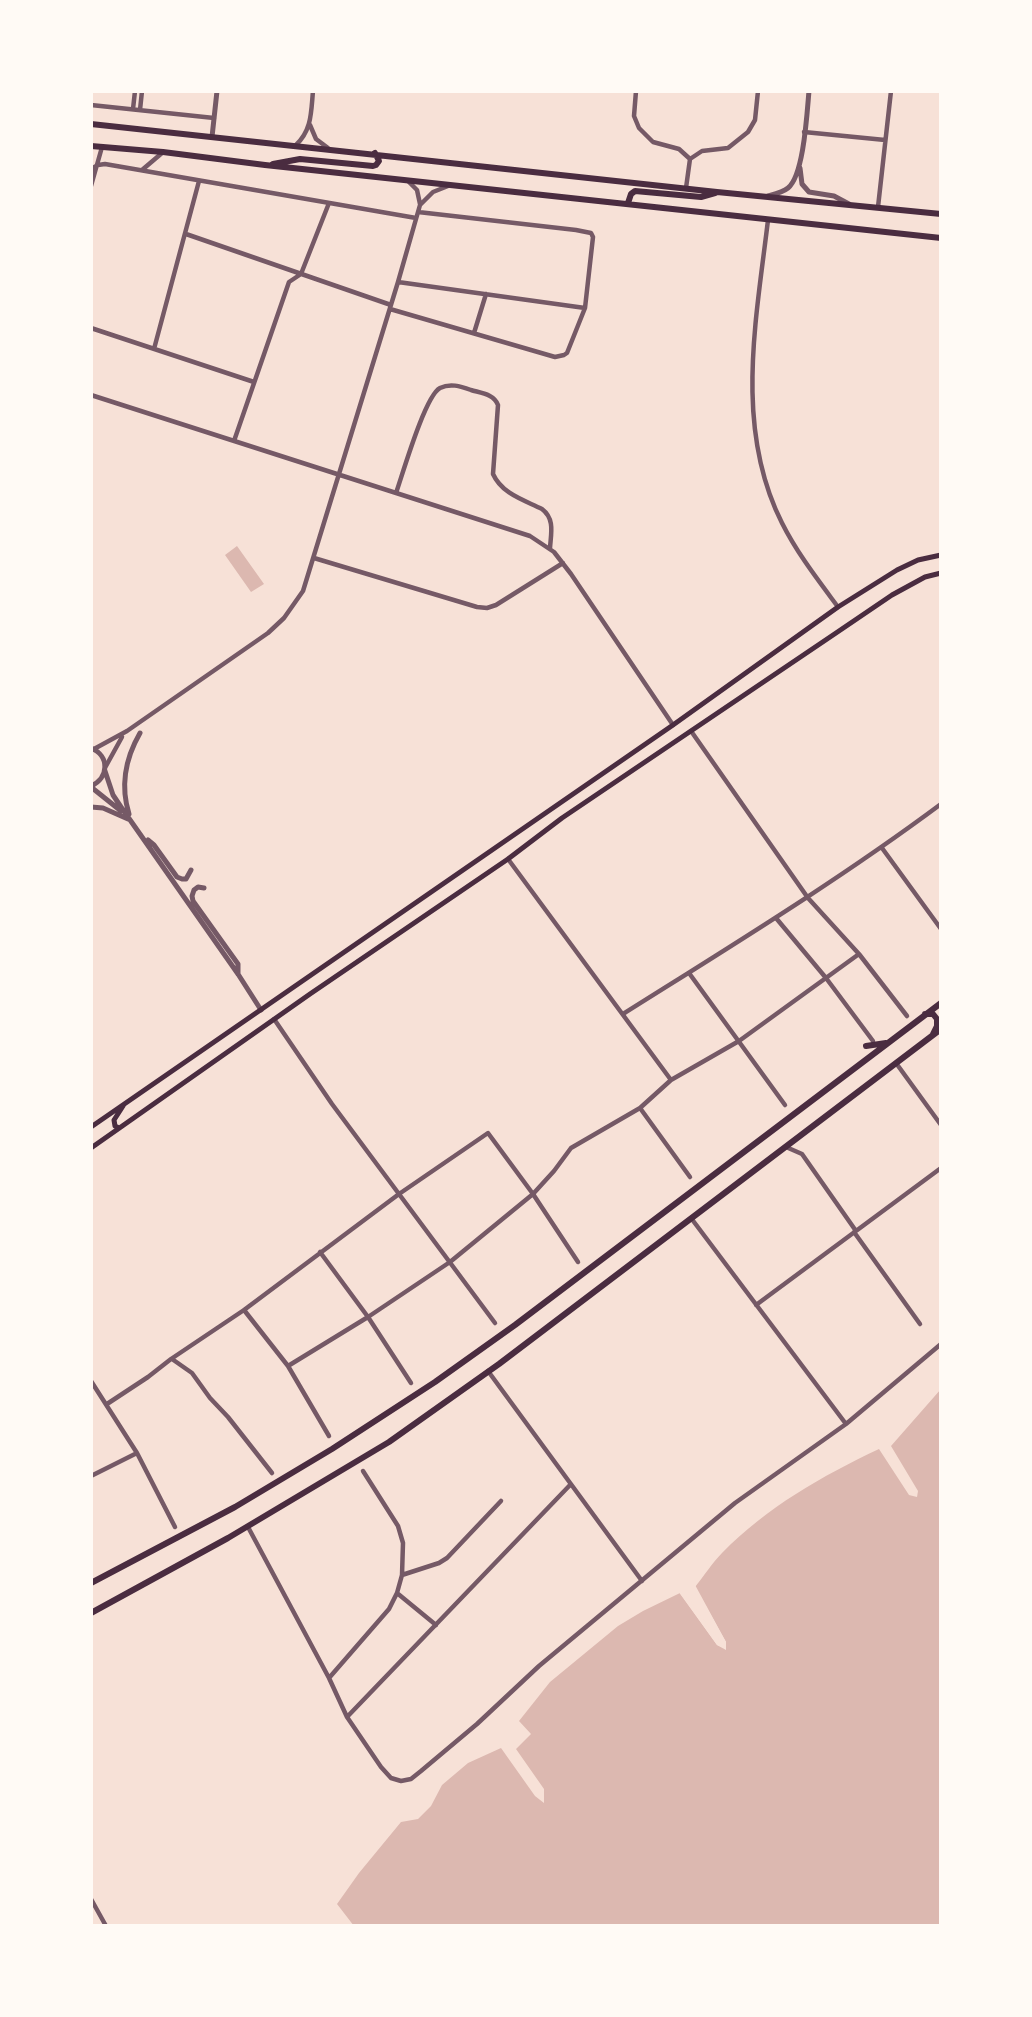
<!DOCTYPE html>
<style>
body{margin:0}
#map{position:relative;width:1032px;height:2017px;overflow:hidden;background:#f7e1d7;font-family:"Source Sans 3",sans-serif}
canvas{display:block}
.frame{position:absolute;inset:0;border:93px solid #fffaf5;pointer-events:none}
</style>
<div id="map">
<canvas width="1032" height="2017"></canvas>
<div class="frame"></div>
</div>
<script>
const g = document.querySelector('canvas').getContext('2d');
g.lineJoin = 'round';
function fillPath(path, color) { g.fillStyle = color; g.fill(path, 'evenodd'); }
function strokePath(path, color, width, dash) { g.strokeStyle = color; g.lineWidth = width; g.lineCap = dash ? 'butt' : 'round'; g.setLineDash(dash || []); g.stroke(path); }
const water = new Path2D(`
 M237,546L264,584L251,592L225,555Z
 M941,1389V1926H354L337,1904L359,1873L401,1822L418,1819L431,1806L442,1785L468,1763L501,1748L535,1796L544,1803V1789L516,1749L531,1734L519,1721L550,1682L618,1626L643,1611L680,1593L717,1645L726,1649V1642L695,1587C704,1576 712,1563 722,1553C767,1507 822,1476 879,1449L909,1495L917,1497L918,1491L891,1446Z`);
const pier = new Path2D(`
 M694,1583L726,1642V1650L717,1645L678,1591H683L722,1644L692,1588Z`);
const minor = new Path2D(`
 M636,91L634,116L639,128L653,142L679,149L690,159L702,151L728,148L748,132L755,120L758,91
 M91,105L214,118
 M133,109L135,91
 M140,110L142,91
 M310,125L316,139L328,148
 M804,132L885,140
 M296,145C312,130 311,112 313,91
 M91,169L98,165L105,164L416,218
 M142,170L162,153
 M408,181L417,190L420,204
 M91,186L102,147
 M686,188L690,159
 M878,207L891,91
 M768,220C756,321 734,428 782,523C797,553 818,580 838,607
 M186,234L391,305
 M398,282L585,308
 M390,309L555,357L564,355L567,353L585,308L593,237L591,233L576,230L418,212
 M91,328L254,382
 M474,333L486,294
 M154,349L199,181
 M91,395L530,536L554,552L571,574L673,725
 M234,441L289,282L301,274L329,203
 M396,493C403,473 425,396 440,388C450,383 460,386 471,390C481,393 494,394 498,405L493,474C502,494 524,500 542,509C555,519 551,533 550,548
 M314,558L477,607L487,608L496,605L563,563
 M691,731L808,898L859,954L907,1016
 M94,749L127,731L268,633L284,618L303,591L398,282L420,205L433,192L448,186
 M106,766L122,737
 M882,848L941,929
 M508,859L671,1080
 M776,918L826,978L873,1041
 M689,973L785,1105
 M623,1014C731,946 839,880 941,804
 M274,1019L332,1104L495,1323
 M896,1063L941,1125
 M640,1108L690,1177
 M786,1147L802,1154L856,1231
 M691,1218L846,1424
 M854,1232L920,1324
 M320,1252L368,1317L411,1383
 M756,1305L941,1168
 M244,1310L288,1366L329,1436
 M172,1359L192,1373L210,1398L228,1417L272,1473
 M288,1366L368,1317L450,1262L533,1194L554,1171L571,1148L640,1108L671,1080L739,1041L859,954
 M488,1371L642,1581
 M91,1381L137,1453L175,1527
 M107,1404L148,1377L171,1359L244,1310L399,1194L488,1133L533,1194L578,1262
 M91,1476L137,1453
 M248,1527L329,1678L347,1717L381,1767L391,1778L401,1781L411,1779L421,1771L477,1724L539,1666L735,1503L846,1424L941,1344
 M402,1575L439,1563L447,1558L501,1501
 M397,1593L436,1625
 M329,1678L389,1609L397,1593L402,1575L403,1543L398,1526L363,1471
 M347,1717L571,1484
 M91,1899L106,1926`);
const tertiary = new Path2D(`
 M212,137L217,91
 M800,168L802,184L809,192L834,196L849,204
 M768,196C775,194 783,192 788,188C804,175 807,112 809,91
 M91,748C110,756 109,778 91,786
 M105,771L113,795L121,807L238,974L261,1010
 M91,787L121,811
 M91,807L103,808L128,819
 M129,814C120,785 125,759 140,733
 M148,840L154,845L177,877L182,879H186L191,870
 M204,888L198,887L194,890L192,896L193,901L238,964V974`);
const secondary = new Path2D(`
 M91,1127L673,725L838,607L897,570L918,560L941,555
 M119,1128L115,1126L114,1120L123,1106
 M91,1148L310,994L508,859L562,818L836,633L892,595L925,577L941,573`);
const primary = new Path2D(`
 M91,124L717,192L941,214
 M91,146L163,152L265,165L941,238
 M273,164L300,159L373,166L376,165L379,161L375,153
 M628,203L631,194L635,191L701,197L715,193
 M925,1014H933L937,1019V1026L933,1034
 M866,1046L886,1043
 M91,1583L235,1507L332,1449L435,1382L515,1325L941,1003
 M91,1613L228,1538L389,1442L499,1364L941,1029`);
fillPath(water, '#dcb8b0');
fillPath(pier, '#f7e1d7');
strokePath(minor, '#755966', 4.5);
strokePath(tertiary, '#755966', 5);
strokePath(secondary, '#4a2c40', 5);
strokePath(primary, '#4a2c40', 6);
</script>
